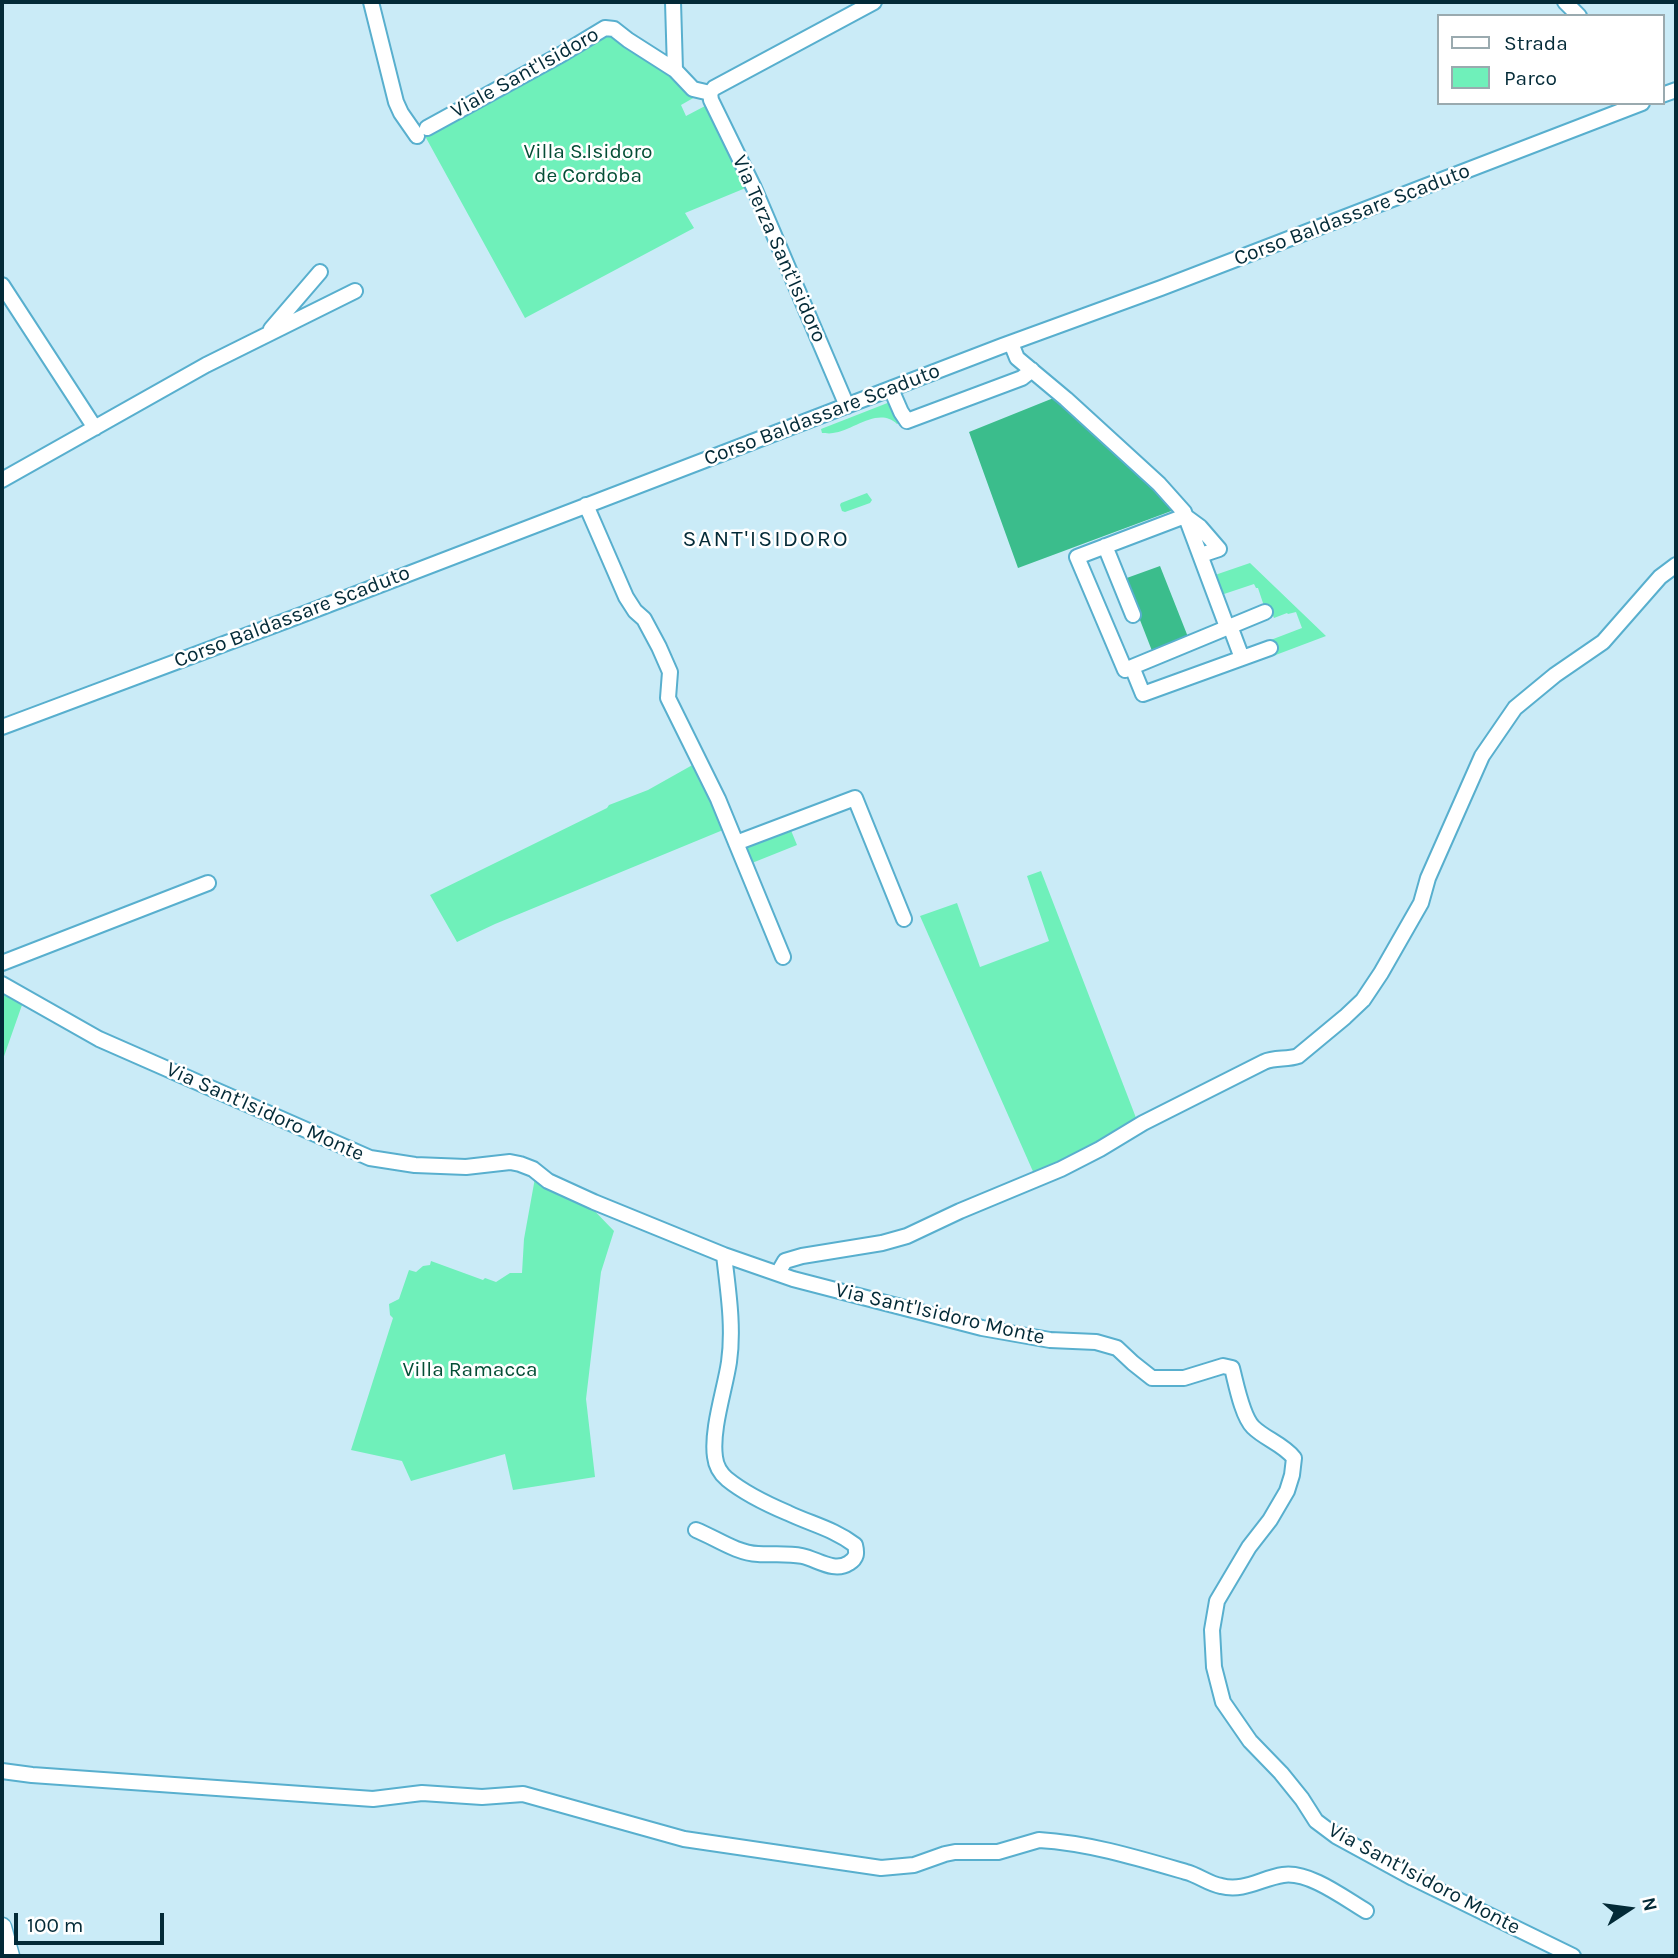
<!DOCTYPE html>
<style>
body{margin:0}
#map{position:relative;width:1678px;height:1958px;overflow:hidden;background:#caebf7;font-family:Karla,sans-serif}
canvas{display:block}
.frame{position:absolute;inset:0;border:4px solid #032a37;pointer-events:none}
.legend{position:absolute;left:1437px;top:14px;width:228px;height:91px;box-sizing:border-box;background:#fff;border:2px solid #9aaaaf;margin:0;padding:9px 12px;list-style:none;font-size:21px;color:#032a37}
.legend li{display:flex;align-items:center;gap:14px;height:35px}
.legend b{width:35px;border:2px solid #9aaaaf}
.north{position:absolute;left:1594px;top:1874px;width:70px;height:70px;-webkit-text-stroke:5px #fff;paint-order:stroke;rotate:77deg;font-size:19px;font-weight:700;line-height:28px;text-align:center;color:#032a37}
.north::after{content:'';display:block;margin:auto;width:24px;height:32px;background:#032a37;clip-path:polygon(50% 0,100% 100%,50% 72%,0 100%)}
.scale{position:absolute;left:14px;top:1913px;width:150px;height:32px;box-sizing:border-box;border:4px solid #032a37;border-top:0;padding-left:9px;font-size:21px;line-height:24px;white-space:nowrap;color:#032a37;-webkit-text-stroke:5px #fff;paint-order:stroke}
</style>
<div id="map">
<canvas width="1678" height="1958"></canvas>
<div class="frame"></div>
<ul class="legend">
<li><b style="height:9px;background:#fff"></b>Strada</li>
<li><b style="height:19px;background:#6ff0ba"></b>Parco</li>
</ul>
<div class="north">N</div>
<div class="scale">100 m</div>
</div>
<script>
const g = document.querySelector('canvas').getContext('2d');
g.lineJoin = 'round';
function fillPath(path, color) { g.fillStyle = color; g.fill(path, 'evenodd'); }
function strokePath(path, color, width, dash) { g.strokeStyle = color; g.lineWidth = width; g.lineCap = dash ? 'butt' : 'round'; g.setLineDash(dash || []); g.stroke(path); }
function write(font, color, halo, rows, align = 'center') {
  g.font = font + ' Karla,sans-serif'; g.lineWidth = 5; g.setLineDash([]); g.textBaseline = 'middle'; g.strokeStyle = halo; g.fillStyle = color; for (const [text, x, y, turn = 0] of rows) {
    g.save(); g.translate(x, y); g.rotate((+turn || 0) * Math.PI / 180); g.textAlign = isNaN(turn) ? turn : align; if (halo) g.strokeText(text, 0, 0); g.fillText(text, 0, 0); g.restore();
  }
}
const green = new Path2D(`
 M609,32L676,79L695,97L681,105L686,116L705,106L708,107L748,187L685,213L694,228L525,318L425,136Z
 M890,402L899,423L897,424C878,406 853,431 833,433C829,434 825,433 822,433L821,429Z
 M867,493L872,500L870,503L845,512L842,511L840,505L841,503Z
 M1250,563L1326,636L1273,656L1268,641L1302,628L1296,612L1288,614L1287,613L1274,618L1273,616L1268,618L1258,588H1256L1254,584L1221,595L1215,575Z
 M696,763L723,830L495,924L457,942L430,895L607,808L609,805L648,790Z
 M790,828L797,845L752,863L745,846Z
 M1041,871L1138,1123L1035,1176L920,916L957,903L980,967L1049,941L1027,876Z
 M2,993L22,1005L2,1062Z
 M535,1178L586,1202L614,1231L601,1272L586,1399L595,1477L513,1490L505,1454L411,1481L402,1461L351,1450L393,1318L390,1315L389,1304L399,1299L409,1270L416,1272L423,1266L430,1265L431,1261L483,1280L485,1278L496,1282L510,1273H522L524,1239Z`);
const forest = new Path2D(`
 M1056,397L1174,510L1018,568L969,432Z
 M1160,566L1190,642L1154,656L1124,579Z`);
const minor = new Path2D(`
 M371,2L396,102L401,113L417,136
 M673,2L675,70
 M1565,2L1579,16
 M710,93L711,100L754,188L847,406
 M710,93L714,88L874,2
 M1662,95L1676,90
 M427,128L562,54L605,28L614,29L628,40L675,70L693,89L710,93
 M2,285L95,428
 M271,329L320,272
 M1011,343L1017,358L1066,399L1159,484L1184,512L1227,627
 M891,389L901,412L907,421L1022,378L1032,370
 M2,480L206,365L355,291
 M586,505L626,597L635,611L644,619L659,647L670,672L668,698L718,799L783,957
 M1105,546L1133,615
 M1201,555L1219,549L1200,527L1185,516L1077,557L1125,670L1132,667L1143,694L1270,648
 M1230,626L1242,658
 M1132,667L1265,612
 M2,727L304,614L1002,346L1161,288L1642,103
 M736,843L855,798L904,919
 M2,963L208,883
 M2,984L99,1039L370,1158L415,1165L466,1167L510,1162L520,1164L533,1169L548,1181L594,1202L724,1255L793,1279L982,1328L1050,1340L1096,1342L1117,1348L1133,1363L1152,1378H1184L1223,1366L1232,1368C1236,1383 1242,1416 1253,1427C1265,1439 1283,1444 1294,1458L1292,1475L1287,1491L1270,1520L1249,1547L1217,1601L1212,1630L1214,1667L1223,1702L1250,1741L1281,1773L1302,1799L1316,1821L1336,1836L1413,1878L1573,1956
 M778,1273L785,1261L802,1256L882,1243L907,1236L960,1211L1061,1169L1100,1149L1143,1123L1264,1062C1275,1057 1287,1060 1298,1056L1345,1017L1363,1000L1381,973L1421,903L1428,878L1482,756L1515,708L1555,675L1603,642L1660,577L1676,565
 M696,1530C716,1538 736,1553 758,1554C772,1555 787,1553 802,1556C817,1559 834,1573 849,1563C857,1558 857,1553 855,1545C834,1529 811,1524 788,1513C769,1505 743,1492 727,1479C720,1473 716,1466 715,1457C711,1430 725,1389 729,1362C734,1327 728,1290 724,1255
 M2,1771L32,1775L373,1799L422,1793L482,1797L523,1794L684,1839L881,1868L914,1865L945,1854L955,1852H998L1039,1840C1089,1843 1138,1858 1186,1872C1198,1875 1209,1884 1221,1886C1244,1892 1262,1878 1283,1875C1309,1871 1344,1898 1366,1911`);
const major = new Path2D(`
 M2,1927L10,1956`);
const streetNames = [
 ["Viale Sant'Isidoro",525,73,-29],
 ["Corso Baldassare Scaduto",1352,215,-21],
 ["Via Terza Sant'Isidoro",779,249,66],
 ["Corso Baldassare Scaduto",822,415,-21],
 ["Corso Baldassare Scaduto",292,617,-21],
 ["Via Sant'Isidoro Monte",265,1112,24],
 ["Via Sant'Isidoro Monte",940,1314,13],
 ["Via Sant'Isidoro Monte",1424,1879,28]
];
const parkNames = [
 ["Villa S.Isidoro",588,152],
 ["de Cordoba",588,176],
 ["Villa Ramacca",470,1370]
];
const neighbourhoodNames = [
 ["SANT'ISIDORO",766,539]
];
fillPath(green, '#6ff0ba');
fillPath(forest, '#3bbd8c');
strokePath(minor, '#58afce', 18);
strokePath(major, '#58afce', 21);
strokePath(minor, '#fff', 14);
strokePath(major, '#fff', 18);
write('21px', '#032a37', '#fff', streetNames);
write('21px', '#044e36', '#fff', parkNames);
g.letterSpacing = '2px';
write('23px', '#032a37', '#fff', neighbourhoodNames);
g.letterSpacing = '0px';
</script>
